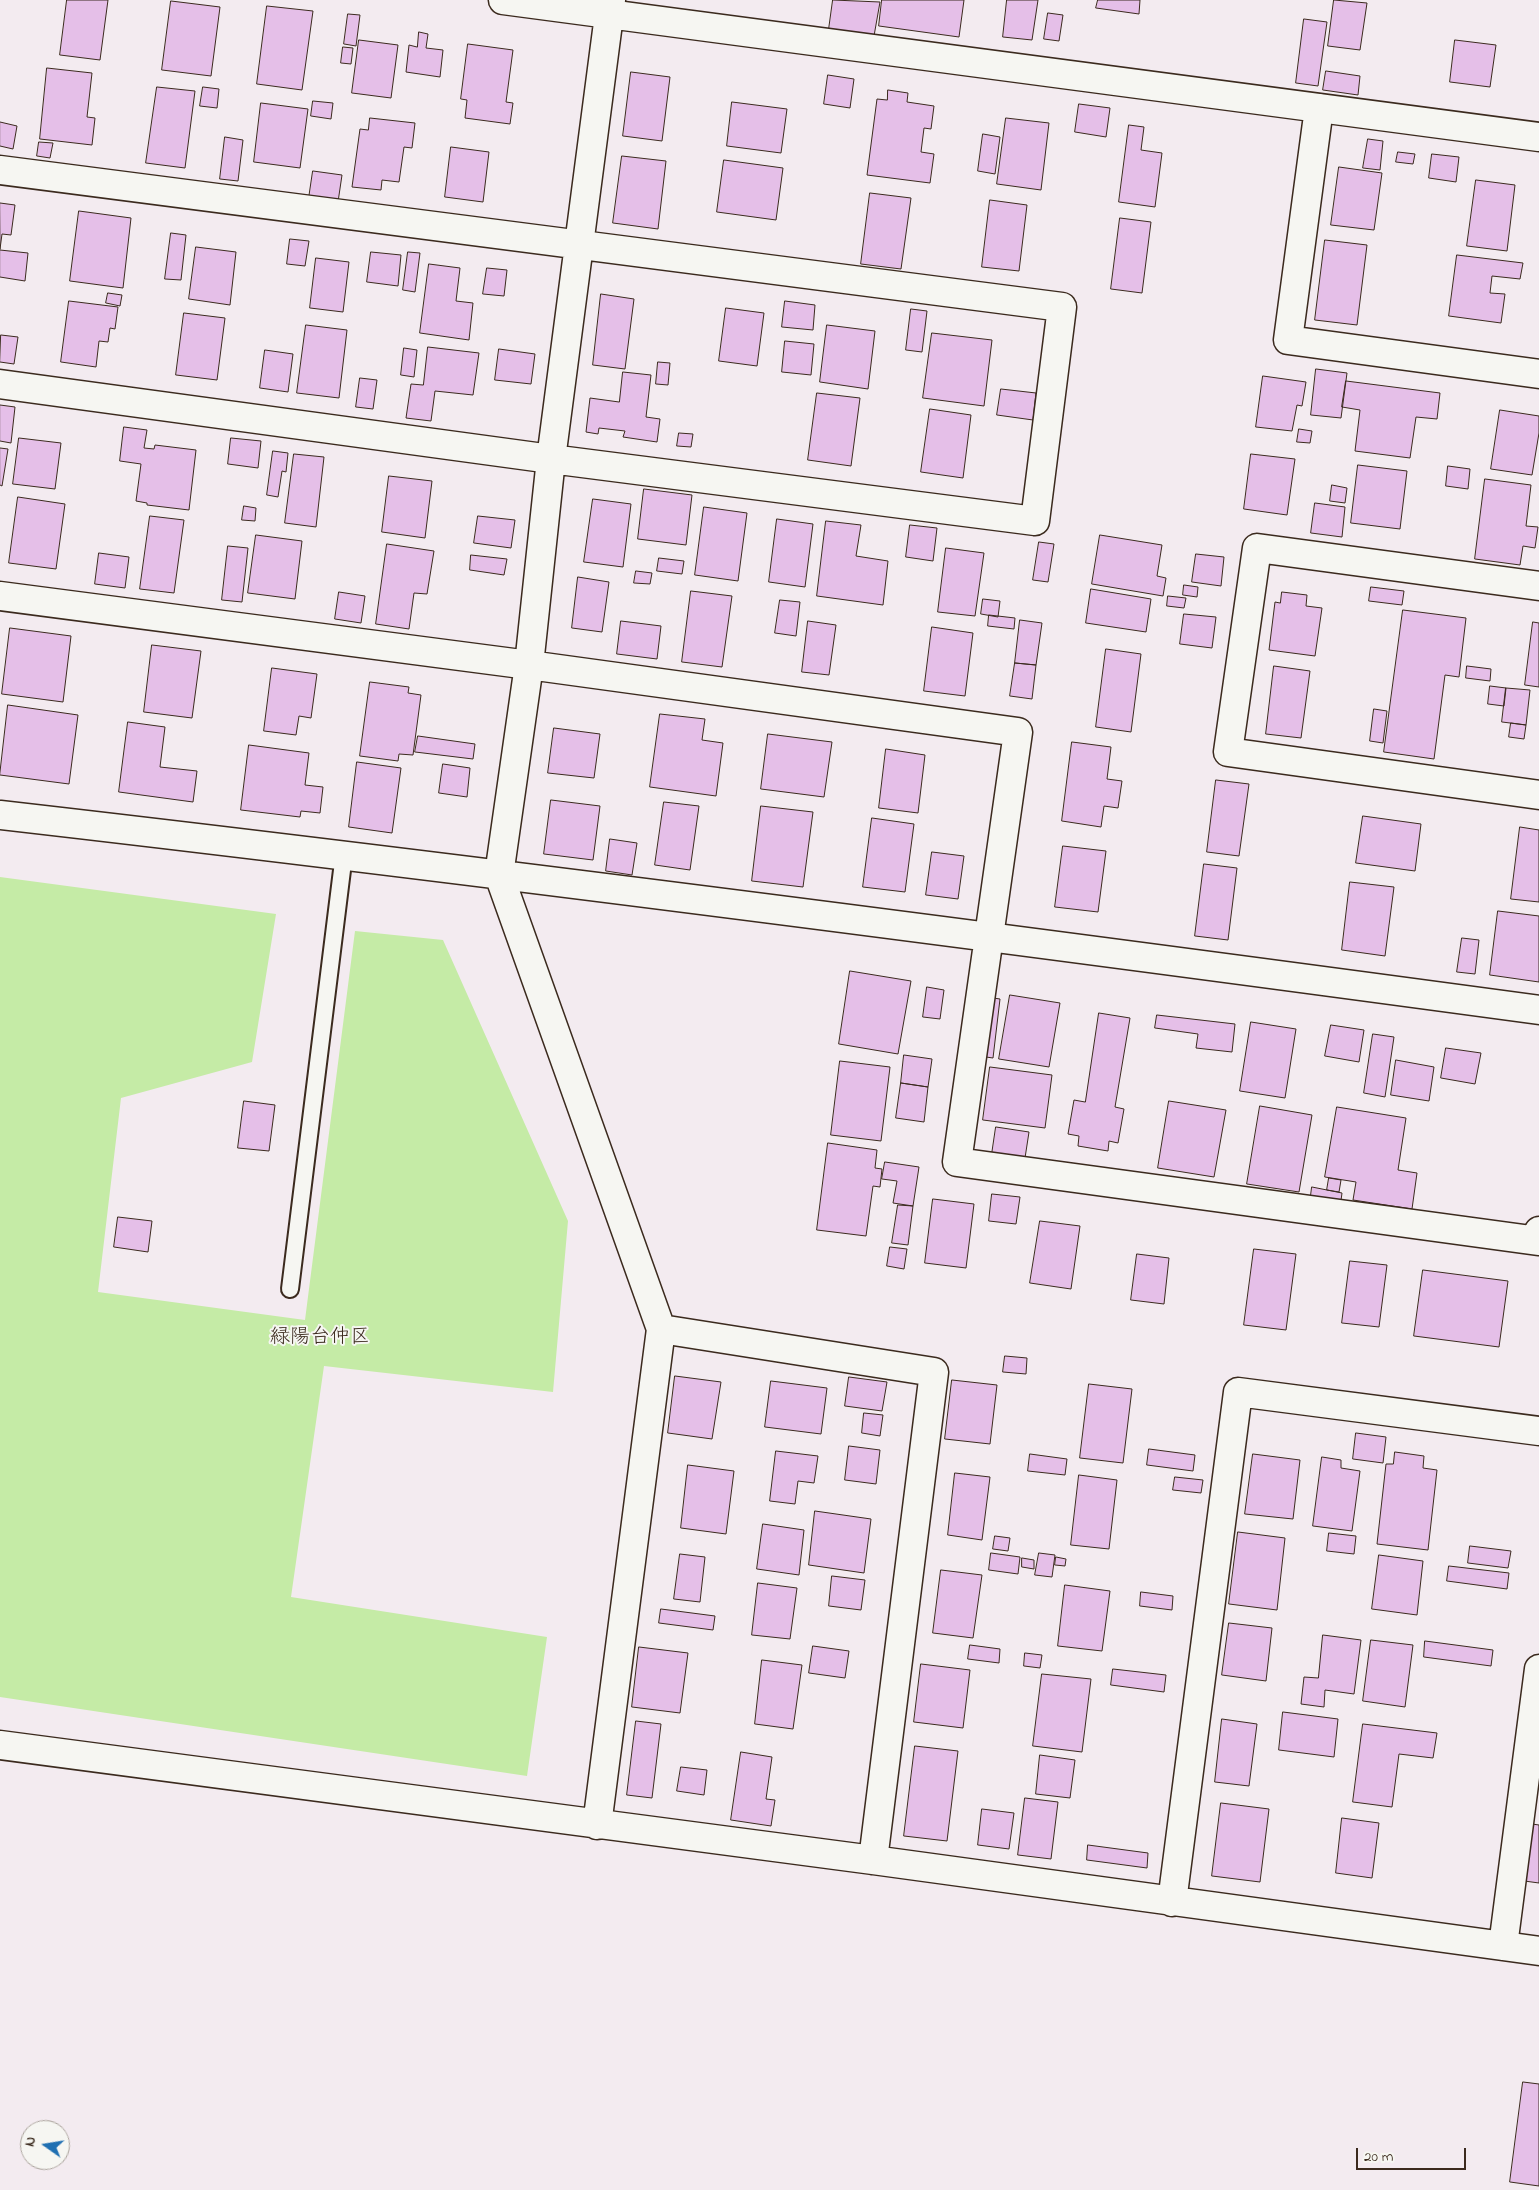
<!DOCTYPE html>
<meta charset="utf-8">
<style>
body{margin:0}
#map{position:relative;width:1539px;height:2190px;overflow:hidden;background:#f3ebf0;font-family:"Indie Flower",sans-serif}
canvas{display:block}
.north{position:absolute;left:20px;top:2120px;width:50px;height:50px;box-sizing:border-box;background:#f6f6f2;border:1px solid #aba49d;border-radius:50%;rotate:283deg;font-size:14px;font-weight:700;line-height:20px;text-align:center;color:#3b2a1e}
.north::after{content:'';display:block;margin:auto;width:18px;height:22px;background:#1f6fb2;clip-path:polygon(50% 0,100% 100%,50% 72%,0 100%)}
.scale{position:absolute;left:1356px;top:2148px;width:110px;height:22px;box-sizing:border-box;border:2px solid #3b2a1e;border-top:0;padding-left:6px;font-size:15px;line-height:18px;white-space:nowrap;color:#3b2a1e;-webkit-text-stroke:4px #f6f6f2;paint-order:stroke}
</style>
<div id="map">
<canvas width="1539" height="2190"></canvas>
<div class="north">N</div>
<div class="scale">20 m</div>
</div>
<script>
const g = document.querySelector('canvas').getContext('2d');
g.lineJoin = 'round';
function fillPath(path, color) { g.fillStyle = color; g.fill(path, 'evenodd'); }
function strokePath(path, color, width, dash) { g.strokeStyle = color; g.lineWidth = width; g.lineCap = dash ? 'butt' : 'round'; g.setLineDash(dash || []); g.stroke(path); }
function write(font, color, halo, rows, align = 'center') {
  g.font = font + ' "Indie Flower","Klee One",sans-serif'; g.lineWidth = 4; g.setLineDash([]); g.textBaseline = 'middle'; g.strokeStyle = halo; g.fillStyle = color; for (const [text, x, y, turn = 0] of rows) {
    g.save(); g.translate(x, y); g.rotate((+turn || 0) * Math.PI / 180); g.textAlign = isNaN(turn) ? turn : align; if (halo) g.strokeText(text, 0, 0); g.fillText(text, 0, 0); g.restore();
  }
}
const green = new Path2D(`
 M0,877L276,914L252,1062L121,1098L98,1292L305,1320L355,931L443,940L568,1221L553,1392L324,1366L291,1597L547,1637L527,1776L0,1697Z`);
const building = new Path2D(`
 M67,0H108L100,60L60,55Z
 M833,0L880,2L874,36L829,29Z
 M882,0H964L959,37L879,26Z
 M1007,0H1038L1032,40L1003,37Z
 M1098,0H1140L1139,14L1096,8Z
 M1334,0L1367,3L1360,50L1328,46Z
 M171,1L220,7L211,76L162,70Z
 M267,6L313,11L302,90L257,84Z
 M1048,13L1063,15L1059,41L1044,39Z
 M348,14L360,15L356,46L344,44Z
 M1304,19L1327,22L1318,86L1296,83Z
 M419,32L428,34L426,48L443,50L440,77L406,72L409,45L417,47Z
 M359,40L398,45L391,98L352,93Z
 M1455,40L1496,45L1490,87L1450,82Z
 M468,44L513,50L506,102L513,103L510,124L465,118L467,100L461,99Z
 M343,47L353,48L351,64L341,63Z
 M47,68L92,73L87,117L95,118L92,145L40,139Z
 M1326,71L1360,76L1358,95L1323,90Z
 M631,72L670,77L662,141L623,136Z
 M828,75L854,79L850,108L824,104Z
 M157,87L195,91L185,168L146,163Z
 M203,87L219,89L217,108L200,106Z
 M888,90L908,93L907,102L934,106L931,129L924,128L921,152L934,154L930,183L867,175L877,99L887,100Z
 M313,101L333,103L331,119L311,116Z
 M732,102L787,109L781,153L727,146Z
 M261,103L308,109L300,168L254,162Z
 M1079,104L1110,108L1106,137L1075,132Z
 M370,118L415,123L412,148L404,147L399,182L382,180L381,190L352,187L360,129L368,130Z
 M1006,118L1049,123L1041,190L997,184Z
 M0,122L17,126L13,149L0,146Z
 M1129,125L1144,127L1141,150L1162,153L1155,207L1119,202Z
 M983,134L1000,137L995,174L978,171Z
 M225,137L243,140L238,181L220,179Z
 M1368,139L1383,141L1380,170L1363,168Z
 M39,142L53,143L50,158L37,156Z
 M451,147L489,152L483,202L445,197Z
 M1398,152L1415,154L1413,164L1396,162Z
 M1432,154L1459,157L1456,182L1429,178Z
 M622,156L666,161L658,229L613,223Z
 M724,160L783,168L776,220L717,212Z
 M1339,167L1382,173L1374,230L1331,225Z
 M313,171L342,175L338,202L309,198Z
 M1476,180L1515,185L1507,251L1467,246Z
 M870,193L911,198L901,269L861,264Z
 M990,200L1027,205L1019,271L982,267Z
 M0,203L15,205L11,235L2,234L0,249Z
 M79,211L131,218L123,288L70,281Z
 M1120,218L1151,222L1142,293L1111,289Z
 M171,233L186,235L181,280L165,279Z
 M290,239L309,241L305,266L287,264Z
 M1325,240L1367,245L1357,325L1315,320Z
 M196,247L236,252L230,305L189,299Z
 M0,250L28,253L25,281L0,277Z
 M371,252L401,255L398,286L367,282Z
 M408,252L420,253L415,292L403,290Z
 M1457,255L1523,263L1520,279L1492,276L1490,293L1505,294L1501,323L1449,316Z
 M316,258L349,262L343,312L310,308Z
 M429,264L460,268L456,301L473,303L469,340L420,333Z
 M487,268L507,270L504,296L483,294Z
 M108,293L122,295L120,306L106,303Z
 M601,294L634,299L625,369L593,365Z
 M69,301L118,307L115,329L110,328L108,342L99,341L96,367L61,362Z
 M785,301L815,305L813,330L782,327Z
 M726,308L764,313L757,366L719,361Z
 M911,309L927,311L922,352L906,350Z
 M184,313L225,318L217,380L176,375Z
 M306,325L347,330L339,398L297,393Z
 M827,325L875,331L868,389L820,382Z
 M932,333L992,340L984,406L923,398Z
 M1,335L18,337L14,364L0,362Z
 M785,341L814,344L811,375L782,372Z
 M428,347L479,353L473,395L435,391L431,421L406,418L411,384L423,385Z
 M404,348L417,350L414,377L401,375Z
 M499,349L535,354L531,384L495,380Z
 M265,350L293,354L288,392L260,388Z
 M658,362L670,363L668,385L656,384Z
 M1316,369L1347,373L1341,418L1311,415Z
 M623,372L651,375L646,417L660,419L657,442L623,437L625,431L599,428L598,434L586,432L590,398L619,402Z
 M1263,376L1306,382L1302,406L1297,405L1292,431L1256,427Z
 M360,378L377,380L373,409L356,407Z
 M1346,381L1440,393L1437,419L1416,417L1410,458L1355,451L1360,410L1342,407Z
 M1001,389L1036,393L1033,420L997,415Z
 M817,393L860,398L851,466L808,460Z
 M0,405L15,407L11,443L0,441Z
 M930,409L971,415L963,478L921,472Z
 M1500,410L1539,416V433L1532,475L1491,469Z
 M124,427L147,430L144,448L154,449L155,445L196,450L189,510L147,505V503L136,501L141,464L120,461Z
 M1299,429L1312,431L1310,443L1297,442Z
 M679,433L693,434L691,447L677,446Z
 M19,438L61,443L55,489L13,484Z
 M231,438L261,441L258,468L228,464Z
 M0,448L8,449L2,486L0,485Z
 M273,451L288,453L286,472L282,471L278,497L267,495Z
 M294,454L324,457L316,527L285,523Z
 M1251,454L1295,459L1287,515L1244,509Z
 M1358,465L1407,471L1400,529L1351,523Z
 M1448,466L1470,469L1468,489L1446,486Z
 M389,476L432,481L425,538L382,532Z
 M1485,479L1531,485L1526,526L1538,527L1535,548L1523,546L1520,565L1475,559Z
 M1332,485L1347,488L1345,503L1330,501Z
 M644,489L692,495L686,545L638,539Z
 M18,497L65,504L56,569L9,563Z
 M593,499L631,504L623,567L584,562Z
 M1315,503L1345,507L1342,537L1311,533Z
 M244,506L256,508L255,521L242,520Z
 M704,507L747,513L738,581L695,575Z
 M150,516L184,520L174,593L140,589Z
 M478,516L515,520L511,548L474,543Z
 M777,519L813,524L805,587L769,582Z
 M826,521L861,525L856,556L888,561L883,605L817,596Z
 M910,525L937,528L933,561L906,557Z
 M256,535L302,541L295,599L248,593Z
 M1100,535L1162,545L1157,576L1166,578L1163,596L1092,584Z
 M1039,542L1054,544L1048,582L1033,580Z
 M387,544L434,551L427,594L414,593L409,629L376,624Z
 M228,546L248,548L242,602L222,600Z
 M946,548L984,553L975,616L938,612Z
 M99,553L129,557L125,588L95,584Z
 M1196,554L1224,557L1221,586L1192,582Z
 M471,555L507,559L504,575L470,570Z
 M659,558L684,561L682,574L657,571Z
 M636,571L652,573L650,584L634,583Z
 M578,577L609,582L602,632L572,628Z
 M1184,585L1198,587L1197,597L1183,595Z
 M1371,587L1404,591L1402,605L1369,601Z
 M1091,589L1151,599L1146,632L1086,623Z
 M691,591L732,596L722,667L682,662Z
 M339,592L365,596L361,623L335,619Z
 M1282,592L1307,595L1306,606L1322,608L1315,656L1269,650L1275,602L1280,603Z
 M1168,596L1186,598L1184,608L1167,606Z
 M983,599L1000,601L998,617L981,614Z
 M780,600L800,602L796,636L775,633Z
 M1403,610L1466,618L1459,677L1445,675L1434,759L1384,752Z
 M1184,614L1216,617L1212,648L1180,644Z
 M989,615L1015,618L1014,629L988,626Z
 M1020,620L1042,623L1036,665L1015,663Z
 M621,621L661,626L657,659L617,654Z
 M808,621L836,625L829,675L802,672Z
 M1533,622L1539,623V687L1525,685Z
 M932,627L973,633L965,696L924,691Z
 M10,628L71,636L63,702L2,694Z
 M152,645L201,651L192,718L144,712Z
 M1106,649L1141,654L1131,732L1096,727Z
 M1015,663L1036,665L1032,699L1010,696Z
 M1274,666L1310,671L1301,738L1266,734Z
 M1467,666L1491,669L1490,681L1466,678Z
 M272,668L317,674L311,718L299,716L296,735L264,731Z
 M370,682L409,687L408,693L421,695L413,755L399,754L398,761L360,756Z
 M1490,686L1506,688L1504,706L1488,704Z
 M1506,688L1530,690L1526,725L1502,722Z
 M8,705L78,715L69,784L0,775Z
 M1374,709L1387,711L1383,743L1370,741Z
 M660,714L705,719L702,740L723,743L716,796L650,787Z
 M128,722L165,727L160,767L197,771L193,802L119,792Z
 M1511,723L1526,725L1524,739L1509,737Z
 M554,728L600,734L594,778L548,773Z
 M768,734L832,742L824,797L761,789Z
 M418,736L475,744L473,759L415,752Z
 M1072,742L1111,747L1107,779L1122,781L1118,808L1104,806L1101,827L1062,821Z
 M249,745L309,753L305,785L323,787L320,813L301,811L300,817L241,810Z
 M886,749L925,755L918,813L879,808Z
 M357,762L401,768L392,833L349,827Z
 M443,764L470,768L467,797L439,793Z
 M1216,780L1249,784L1239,856L1207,852Z
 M551,800L600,806L593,860L544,854Z
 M664,802L699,806L690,870L655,865Z
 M761,806L813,812L803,887L752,881Z
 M1363,816L1421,824L1415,871L1356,863Z
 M872,818L914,824L905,892L863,887Z
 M1520,827L1539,830V902L1511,899Z
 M610,839L637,843L632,875L606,871Z
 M1063,846L1106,851L1098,912L1055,907Z
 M932,852L964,856L958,899L926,895Z
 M1204,864L1237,868L1228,940L1195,936Z
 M1350,882L1394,887L1385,956L1342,950Z
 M1498,911L1539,916V982L1490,975Z
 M1462,938L1479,940L1475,974L1457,972Z
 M850,971L911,981L898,1054L839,1044Z
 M927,987L944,990L940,1019L923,1017Z
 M1010,995L1060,1003L1049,1067L999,1059Z
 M987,997L1000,999L993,1058L979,1056Z
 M1099,1013L1130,1018L1115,1107L1124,1109L1118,1143L1109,1141L1108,1151L1078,1146L1079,1136L1068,1134L1074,1100L1085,1102Z
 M1157,1015L1235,1024L1232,1052L1196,1048L1198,1034L1155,1028Z
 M1251,1022L1296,1029L1285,1098L1240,1091Z
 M1331,1025L1364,1030L1359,1062L1325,1056Z
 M1373,1034L1394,1037L1385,1097L1364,1093Z
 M1446,1048L1481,1053L1475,1084L1441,1078Z
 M904,1055L932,1059L928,1087L901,1083Z
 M1396,1060L1434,1067L1429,1101L1391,1095Z
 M840,1061L890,1067L881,1141L831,1135Z
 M990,1067L1052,1075L1045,1128L983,1120Z
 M901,1083L928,1087L924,1122L896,1118Z
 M244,1101L275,1105L269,1151L238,1148Z
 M1169,1101L1226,1110L1214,1177L1158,1168Z
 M1260,1106L1312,1115L1299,1192L1247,1184Z
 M1337,1107L1406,1118L1398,1170L1417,1173L1412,1209L1353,1200L1356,1182L1325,1177Z
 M996,1127L1029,1132L1025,1158L992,1154Z
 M828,1143L877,1150L875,1168L882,1169L880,1187L873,1186L866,1236L817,1230Z
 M885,1162L919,1167L913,1206L893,1203L897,1181L882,1179Z
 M1329,1178L1341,1180L1339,1192L1327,1190Z
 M1312,1187L1342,1193L1340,1208L1310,1203Z
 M992,1194L1020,1197L1016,1224L989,1221Z
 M933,1199L974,1204L966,1268L925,1263Z
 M898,1205L913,1206L908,1245L892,1243Z
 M118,1217L152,1221L148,1252L114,1247Z
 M1040,1221L1080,1226L1071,1289L1030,1283Z
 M890,1247L907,1249L904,1269L887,1266Z
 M1254,1249L1296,1254L1286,1330L1244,1325Z
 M1137,1254L1169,1258L1164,1304L1131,1300Z
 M1350,1261L1387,1265L1379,1327L1342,1323Z
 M1423,1270L1508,1281L1499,1347L1414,1336Z
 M1005,1356L1027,1358L1026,1374L1003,1372Z
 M675,1376L721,1382L712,1439L668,1433Z
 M849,1377L887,1382L882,1411L845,1406Z
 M952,1380L997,1385L990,1444L945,1439Z
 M771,1381L827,1388L821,1434L765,1427Z
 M1089,1384L1132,1389L1123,1463L1080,1458Z
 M864,1413L883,1415L880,1436L862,1433Z
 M1356,1433L1386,1437L1383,1463L1353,1459Z
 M849,1446L880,1450L876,1484L845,1480Z
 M1149,1449L1195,1455L1193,1471L1147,1465Z
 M776,1451L818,1456L814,1483L798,1481L795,1504L770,1501Z
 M1395,1452L1424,1456L1423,1468L1437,1470L1428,1550L1377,1544L1386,1464H1393Z
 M1030,1454L1067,1459L1065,1475L1028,1471Z
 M1253,1454L1300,1460L1293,1519L1245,1514Z
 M1322,1457L1341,1460V1468L1360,1471L1352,1531L1313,1526Z
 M688,1465L734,1471L726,1534L681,1528Z
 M955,1473L990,1477L982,1540L948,1535Z
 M1079,1475L1117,1480L1109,1549L1071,1545Z
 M1175,1477L1203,1480L1201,1493L1173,1490Z
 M815,1511L871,1519L864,1573L809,1565Z
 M763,1524L804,1530L799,1575L757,1569Z
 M1238,1532L1285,1538L1277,1610L1229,1604Z
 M1329,1533L1356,1536L1354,1554L1327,1551Z
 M995,1536L1010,1538L1008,1551L993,1549Z
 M1470,1546L1511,1551L1508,1568L1468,1563Z
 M991,1553L1020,1557L1018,1574L989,1570Z
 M1039,1553L1055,1555L1052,1577L1035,1575Z
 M680,1554L705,1557L700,1602L674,1599Z
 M1379,1555L1423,1561L1417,1615L1372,1609Z
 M1056,1557L1066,1559L1065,1566L1055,1565Z
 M1022,1558L1034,1560V1569L1022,1567Z
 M1449,1566L1509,1573L1507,1589L1447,1581Z
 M941,1570L982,1575L973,1638L933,1633Z
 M832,1576L865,1580L861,1610L829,1606Z
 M758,1583L797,1588L790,1639L752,1635Z
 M1065,1585L1110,1591L1102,1651L1058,1646Z
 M1141,1592L1173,1596L1172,1610L1140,1606Z
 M661,1609L715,1616L713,1630L659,1623Z
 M1229,1623L1272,1628L1266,1681L1222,1675Z
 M1323,1635L1361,1640L1354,1694L1325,1690L1324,1707L1301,1704L1304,1677L1318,1678Z
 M1371,1640L1413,1645L1405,1707L1363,1701Z
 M1425,1641L1493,1650L1491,1666L1424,1657Z
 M970,1645L1000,1649L999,1663L968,1659Z
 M813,1646L849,1651L845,1678L809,1673Z
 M639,1647L688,1653L680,1713L632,1707Z
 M1025,1653L1042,1655L1040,1668L1024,1666Z
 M762,1660L802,1665L793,1729L755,1724Z
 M921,1664L970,1670L963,1728L914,1722Z
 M1113,1669L1166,1675L1164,1692L1111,1685Z
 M1042,1674L1091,1679L1082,1752L1033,1746Z
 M1283,1712L1338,1719L1334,1757L1279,1750Z
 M1222,1719L1257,1724L1249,1786L1215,1782Z
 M636,1721L661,1724L652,1798L627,1795Z
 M1363,1724L1437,1733L1433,1758L1399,1754L1392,1807L1353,1802Z
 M915,1746L958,1751L947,1841L904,1836Z
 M741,1752L772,1757L766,1799L775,1800L771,1826L731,1820Z
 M1040,1755L1075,1760L1070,1798L1036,1794Z
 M681,1767L707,1770L704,1795L677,1791Z
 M1025,1798L1058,1802L1051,1859L1018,1855Z
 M1221,1803L1269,1809L1260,1882L1212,1876Z
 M982,1809L1014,1813L1009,1849L978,1845Z
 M1342,1818L1379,1823L1372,1878L1336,1873Z
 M1525,1823L1539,1825V1883L1517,1880Z
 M1088,1845L1148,1853L1147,1868L1087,1860Z
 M1523,2082L1539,2084V2186L1510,2182Z`);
const lane = new Path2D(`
 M290,1289L344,854`);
const street = new Path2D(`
 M503,0L1539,137
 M1319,108L1288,340L1539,374
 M0,170L1062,307L1035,521L551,459L0,384
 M1539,586L1257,548L1228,752L1539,795
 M0,596L529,665L1018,732L957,1162L1538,1241L1539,1231
 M0,815C514,874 1027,941 1539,1010
 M661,1329L934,1372L873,1860
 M0,1745L873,1860L1539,1951
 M597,1825L661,1329L499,875L529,665L551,459L611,0
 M1172,1902L1238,1392L1539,1431
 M1503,1946L1539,1669`);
const quarterNames = [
 ["緑陽台仲区",320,1339]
];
fillPath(green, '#c5eba6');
fillPath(building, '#e5bfe8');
strokePath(building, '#3b2a1e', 1);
strokePath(lane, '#3b2a1e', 20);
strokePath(street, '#3b2a1e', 31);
strokePath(lane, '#f6f6f2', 16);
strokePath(street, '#f6f6f2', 28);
write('20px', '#3b2a1e', '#f6f6f2', quarterNames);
</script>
